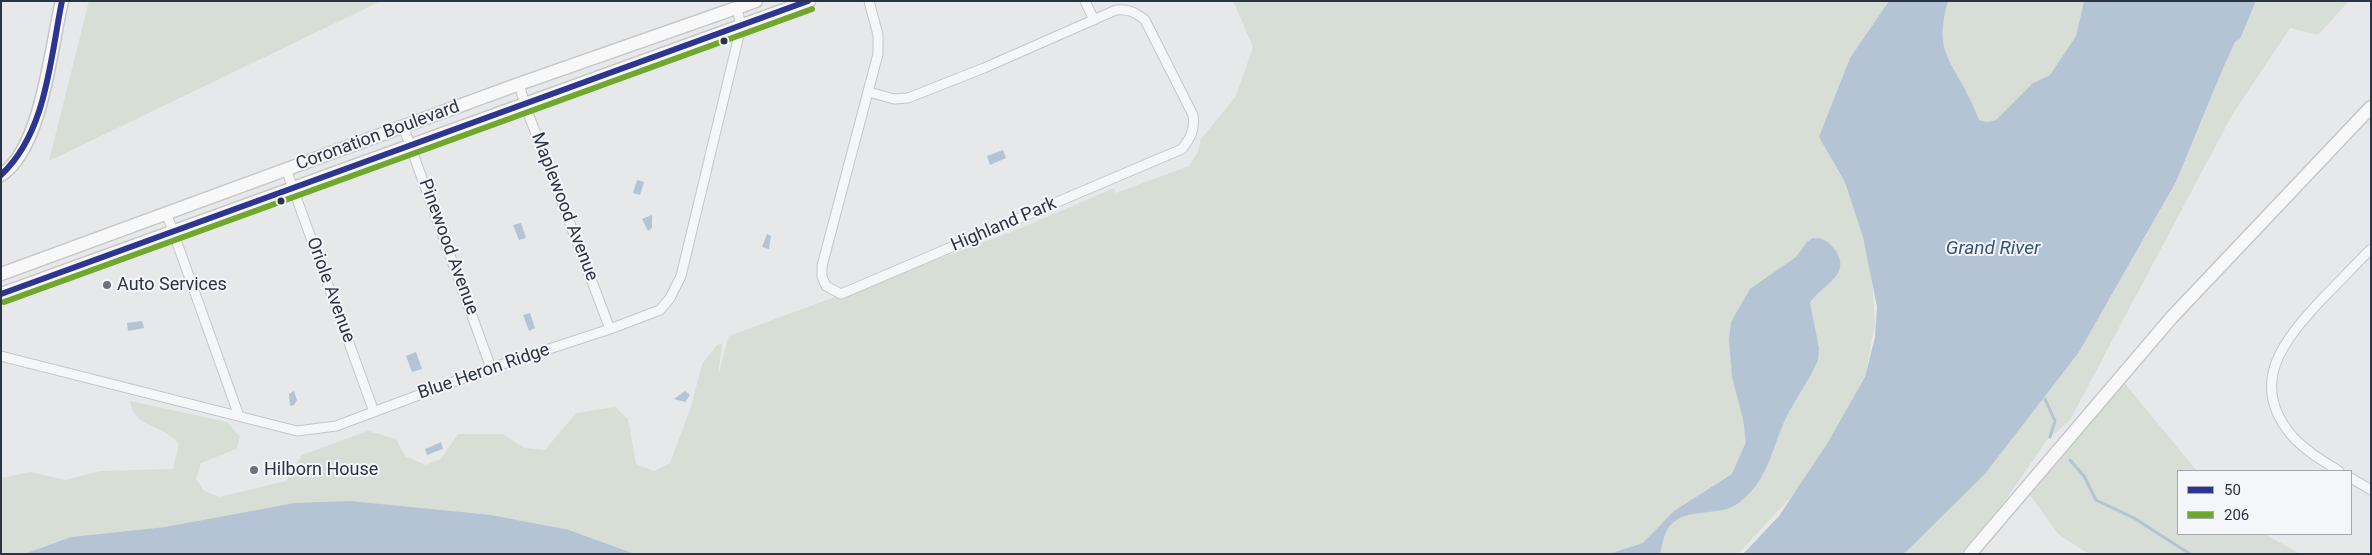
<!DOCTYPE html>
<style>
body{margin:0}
#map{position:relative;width:2372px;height:555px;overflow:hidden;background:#e6e8ea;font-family:Roboto,sans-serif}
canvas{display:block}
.frame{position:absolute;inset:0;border:2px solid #2b3445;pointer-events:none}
.legend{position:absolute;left:2177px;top:470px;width:175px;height:65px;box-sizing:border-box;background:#f4f6f9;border:1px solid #a4a8b1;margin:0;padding:6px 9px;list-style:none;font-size:15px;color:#2b3445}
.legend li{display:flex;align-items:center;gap:10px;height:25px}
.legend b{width:25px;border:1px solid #a4a8b1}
</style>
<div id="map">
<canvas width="2372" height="555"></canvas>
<div class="frame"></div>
<ul class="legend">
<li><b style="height:6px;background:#2e3491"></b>50</li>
<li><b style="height:6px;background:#70a82d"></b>206</li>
</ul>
</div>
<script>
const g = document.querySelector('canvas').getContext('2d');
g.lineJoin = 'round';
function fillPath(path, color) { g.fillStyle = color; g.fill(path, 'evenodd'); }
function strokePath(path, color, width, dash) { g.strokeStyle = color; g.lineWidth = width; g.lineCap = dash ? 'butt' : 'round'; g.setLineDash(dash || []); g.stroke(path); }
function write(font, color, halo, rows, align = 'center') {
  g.font = font + ' Roboto,sans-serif'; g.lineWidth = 4; g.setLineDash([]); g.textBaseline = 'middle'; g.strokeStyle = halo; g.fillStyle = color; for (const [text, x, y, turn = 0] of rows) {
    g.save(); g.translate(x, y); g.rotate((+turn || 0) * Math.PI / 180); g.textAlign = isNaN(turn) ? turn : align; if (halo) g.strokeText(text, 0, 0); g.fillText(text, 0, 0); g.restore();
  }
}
const green = new Path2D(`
 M89,1H381L49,161Z
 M1233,1H1889L1848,62L1868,222L1875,323L1865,377L1828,457L1738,554H635L569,530L165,527L71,537L24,554H1V478L31,472L65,480L100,471L173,469L179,444C162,423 134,429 130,401L227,422L240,437L236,449L201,463L196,479L203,490L219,497L286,481L302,455L368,431L396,439L405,456L426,465L441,459L458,434H502L525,448L545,450L576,413L615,407L628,419L636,464L654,471L670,463L690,410L702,364L717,345L722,344L718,376L729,336L1014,231L1114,188L1116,193L1189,166L1198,152L1201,139L1236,96L1253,47Z
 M1948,1H2084L2076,36L2050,75L2033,83L1996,120L1987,122L1979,120C1976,113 1973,106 1970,99C1950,57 1934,52 1948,1Z
 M2256,1H2349L2318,35L2290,28L2232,115L2070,420L2047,440L2002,505L1960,554H1904L1985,474L2079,352L2176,183L2224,66L2235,42L2240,39Z
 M2122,380L2197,471H2178V534H2264L2301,554H2089L2058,534L2030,495Z`);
const water = new Path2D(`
 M1889,1H1948C1934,52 1950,57 1970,99C1973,105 1976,113 1979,120L1987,122L1996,120L2033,83L2050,75L2076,36L2084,1H2256L2240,39L2235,42L2224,66L2176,182L2079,352L1985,474L1904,554H1743L1779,516L1827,444L1865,377L1875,337L1877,307L1863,237L1845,182L1819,137L1850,58Z
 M1003,150L1006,158L990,165L987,156Z
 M637,180L644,182L640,195L633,193Z
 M652,215V228L648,231L642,219Z
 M521,223L526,238L519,240L513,225Z
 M767,234L771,236L769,249L762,247Z
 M1813,238C1824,238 1828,241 1835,250C1853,275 1821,285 1810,303L1819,348L1818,360C1809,381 1795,399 1785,420C1771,450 1769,479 1740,502C1718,520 1681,503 1666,532C1663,538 1662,547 1660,554H1609L1643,543L1674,511L1732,474L1746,442L1743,419L1732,377L1729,340L1731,322L1750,289L1796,257L1807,242Z
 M530,313L535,328L529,331L523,315Z
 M142,321L144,328L128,331L127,323Z
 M416,352L422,369L412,372L406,356Z
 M294,391L297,400L294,405L290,406L289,394Z
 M685,391L690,395L685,402L674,399Z
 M441,442L443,449L427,455L425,449Z
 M350,501L491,515L569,530L635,554H24L71,537L165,527L295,503Z`);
const stream = new Path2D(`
 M2045,399L2055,421L2050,437
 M2070,460L2084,476L2096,500L2134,518L2190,554`);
const street = new Path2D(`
 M1085,1L1094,20
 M519,84L525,105L610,329
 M869,92L894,99L908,98L984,68L1116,10C1129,9 1135,12 1145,20L1193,115C1195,130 1191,137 1182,149L841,294L826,286L822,277V266L878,54V35L869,1
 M403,126L491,368
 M286,169L374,412
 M166,212L239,416
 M1,356L297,431L336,426L491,368L610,329L660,310L670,298L681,276L741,27L737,8
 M2339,471C2323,461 2306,451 2293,437C2246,383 2285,339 2323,298C2339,282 2355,265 2371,249
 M2351,478L2371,490`);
const secondary = new Path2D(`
 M1,175C42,149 51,46 62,1
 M1,274L519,84L756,1
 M1,294L809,1
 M1970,554L2172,317L2371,107`);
const bus1 = new Path2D(`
 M1,175C47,132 50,59 62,1
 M1,294L808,1`);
const bus2 = new Path2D(`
 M4,302L812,9`);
const markers = [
 [724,41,4.5,"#2b3445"],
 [281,201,4.5,"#2b3445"],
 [107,285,5,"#6c737f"],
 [254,470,5,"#6c737f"]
];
const streetNames = [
 ["Coronation Boulevard",378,136,-20],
 ["Maplewood Avenue",564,207,69],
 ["Highland Park",1004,225,-23],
 ["Pinewood Avenue",448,247,70],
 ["Oriole Avenue",330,290,70],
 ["Blue Heron Ridge",484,372,-19]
];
const poiNames = [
 ["Auto Services",117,285],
 ["Hilborn House",264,470]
];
const waterNames = [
 ["Grand River",1993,249]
];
fillPath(green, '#d6ded6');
fillPath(water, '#b4c4d5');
strokePath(stream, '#b4c4d5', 3);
strokePath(street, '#c4c6c8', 11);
strokePath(secondary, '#c4c6c8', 15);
strokePath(street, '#f5f6f7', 9);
strokePath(secondary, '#f8f8f8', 12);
strokePath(bus1, '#2e3491', 6);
strokePath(bus2, '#70a82d', 6);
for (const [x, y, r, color] of markers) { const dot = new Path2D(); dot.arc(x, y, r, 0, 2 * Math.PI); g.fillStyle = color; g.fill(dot); strokePath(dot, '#f4f6f9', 2); }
write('18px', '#2b3445', '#f4f6f9', streetNames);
write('18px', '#2b3445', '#f4f6f9', poiNames, 'left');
write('italic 19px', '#34527a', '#f4f6f9', waterNames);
</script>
